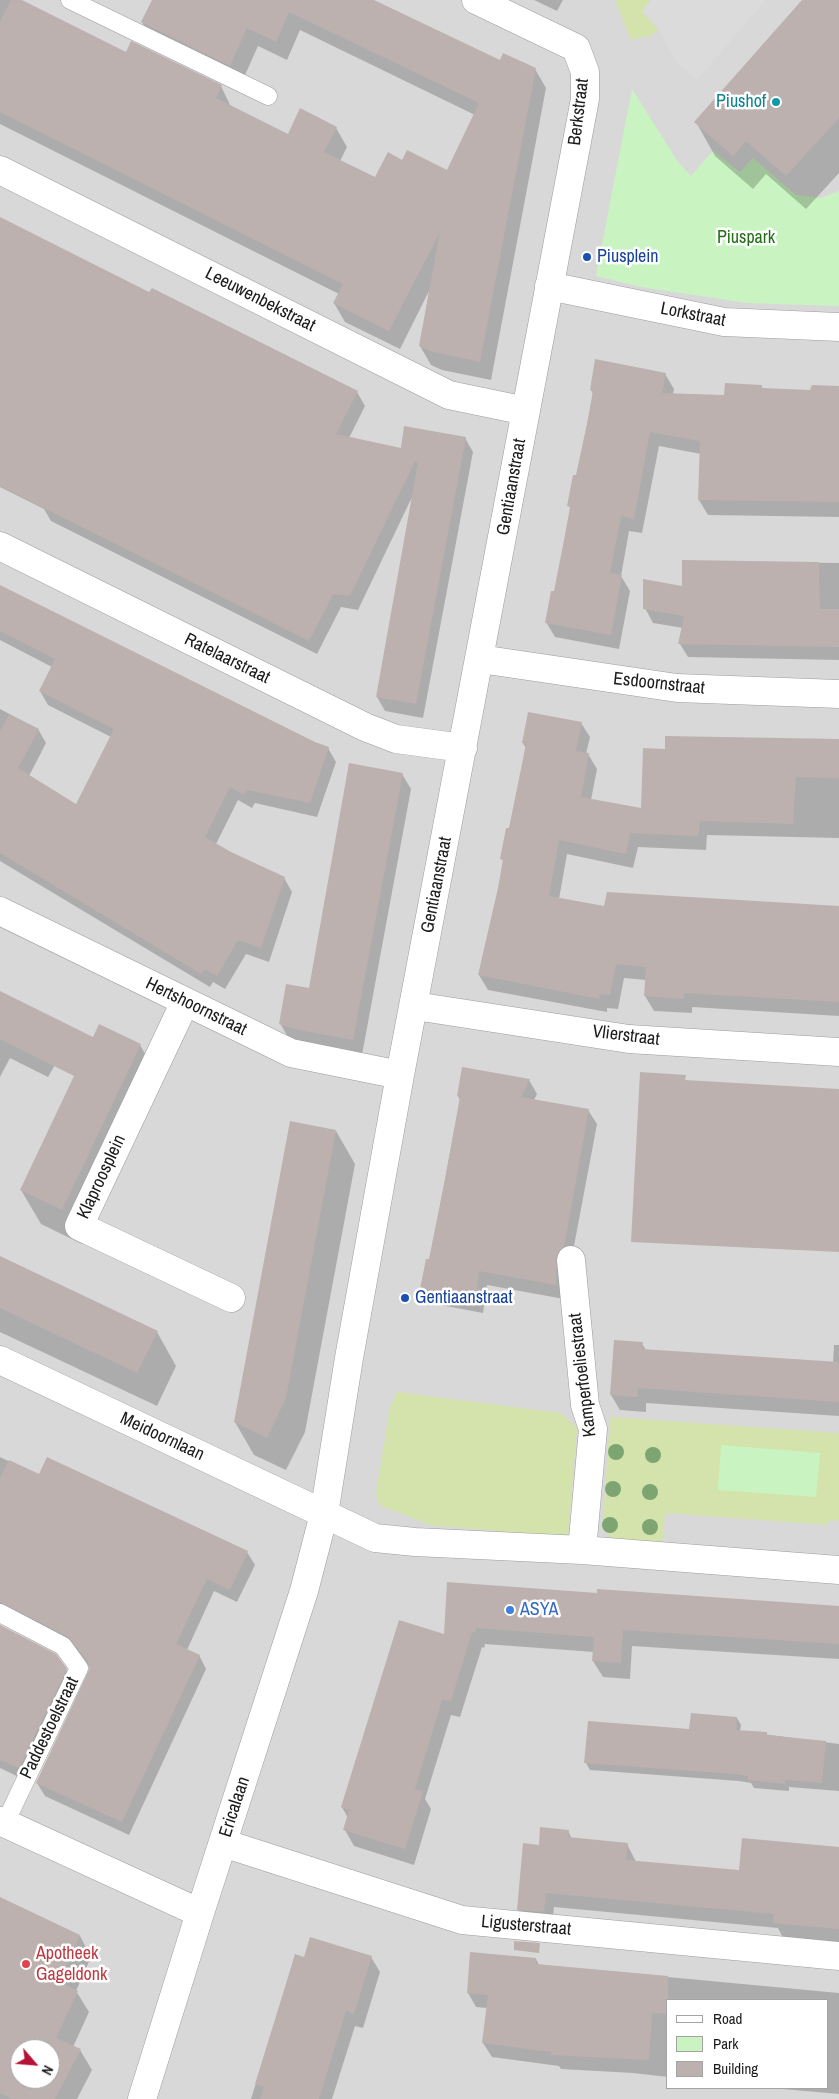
<!DOCTYPE html>
<style>
body{margin:0}
#map{position:relative;width:839px;height:2099px;overflow:hidden;background:#ece6e2;font-family:"Archivo Narrow",sans-serif}
canvas{display:block}
.legend{position:absolute;left:666px;top:1999px;width:162px;height:90px;box-sizing:border-box;background:#fff;border:1px solid #a4a4a4;margin:0;padding:6px 9px;list-style:none;font-size:15px;color:#1b1b1b}
.legend li{display:flex;align-items:center;gap:10px;height:25px}
.legend b{width:25px;border:1px solid #a4a4a4}
.north{position:absolute;left:10px;top:2039px;width:50px;height:50px;box-sizing:border-box;background:#fff;border:1px solid #a4a4a4;border-radius:50%;rotate:117deg;font-size:14px;font-weight:700;line-height:20px;text-align:center;color:#1b1b1b}
.north::after{content:'';display:block;margin:auto;width:18px;height:22px;background:#b61137;clip-path:polygon(50% 0,100% 100%,50% 72%,0 100%)}
</style>
<div id="map">
<canvas width="839" height="2099"></canvas>
<ul class="legend">
<li><b style="height:6px;background:#fff"></b>Road</li>
<li><b style="height:14px;background:#c9f4c1"></b>Park</li>
<li><b style="height:14px;background:#bcb1af"></b>Building</li>
</ul>
<div class="north">N</div>
</div>
<script>
const ctx = document.querySelector('canvas').getContext('2d');
ctx.lineJoin = 'round';
function fill(path, color) { ctx.fillStyle = color; ctx.fill(path, 'evenodd'); }
function strokePath(path, color, width, dash) { ctx.strokeStyle = color; ctx.lineWidth = width; ctx.lineCap = dash ? 'butt' : 'round'; ctx.setLineDash(dash || []); ctx.stroke(path); }
function drawText(font, color, halo, rows, align = 'center') {
  ctx.font = font + ' "Archivo Narrow",sans-serif'; ctx.lineWidth = 5; ctx.setLineDash([]); ctx.textBaseline = 'middle'; ctx.strokeStyle = halo; ctx.fillStyle = color; for (const [text, x, y, turn = 0] of rows) {
    ctx.save(); ctx.translate(x, y); ctx.rotate((+turn || 0) * Math.PI / 180); ctx.textAlign = isNaN(turn) ? turn : align; if (halo) ctx.strokeText(text, 0, 0); ctx.fillText(text, 0, 0); ctx.restore();
  }
}
const residential = new Path2D(`
 M0 0H839V2099H0ZM668 2000H828V2088H668ZM20 2049H50V2079H20Z`);
const grass = new Path2D(`
 M615 0H651L642 11 658 29 651 36 631 40Z
 M397 1392 561 1413 577 1428 568 1537 430 1525 379 1505 376 1493 390 1407Z
 M610 1417 839 1433V1521L829 1520 828 1525 665 1513 662 1546 614 1541 604 1529 603 1521Z`);
const park = new Path2D(`
 M632 89 678 162 691 176 713 151 740 172 753 158 796 195 821 198 839 191V306L748 303 641 287 596 276Z
 M721 1445 820 1453 816 1497 718 1490Z`);
const parking = new Path2D(`
 M651 0H766L697 80 676 62 658 29 642 11Z`);
const shadow = new Path2D(`
 M0 0H19L126 53 221 86 231 107 289 135 336 128 347 147 340 161 376 179 403 162 448 172 475 115 300 30 287 60 258 46 241 84 153 41 142 22 154 0H372L500 61 535 69 546 88 491 380 442 370 431 365 420 346 429 291 400 349 345 322 334 303 339 294 0 124Z
 M534 0H563L557 11Z
 M804 0H839V173L806 209 766 174 753 189 715 156 696 122Z
 M0 218 150 293 357 392 365 406 349 438 402 449 465 438 473 452 423 718 385 711 377 697 413 495 358 610 341 607 317 654 51 521 44 509 0 487Z
 M665 374 674 389 673 394 725 396 761 386 763 389 810 392 839 387V517L708 515 699 500 701 454 659 446 642 533 629 531 621 576 630 591 619 649 555 637 546 622 555 593 571 510 569 506 577 477 593 394 591 390Z
 M683 561 839 563V660L688 657 680 644 683 628 653 623 645 608 683 587Z
 M0 586 314 743 328 748 336 762 317 817 255 803 252 808 238 800 215 846 284 878 292 892 269 962 246 954 225 989 213 982 210 987 0 861V709L38 729 46 743 29 776 76 806 111 737 48 705 40 691 52 667 0 640Z
 M581 723 590 737 586 754H588L597 769 591 800 642 809 666 750 839 740V838L707 835 706 850 638 847 633 868 567 854 559 899 605 908 839 906V1016L692 1007V1013L654 1011 645 996 646 980 624 978 618 1009 607 1008V1012L488 990 479 975 499 888 504 863 502 859 510 829 526 748 523 743Z
 M402 774 411 789 362 1055 289 1039 280 1023 310 990Z
 M0 992 69 1041 48 1077 10 1058 0 1077Z
 M140 1045 160 1079 82 1244 41 1224 21 1190Z
 M529 1080 537 1094 534 1100 588 1110 597 1124 564 1299 487 1285 483 1313 430 1303 422 1288 430 1260 460 1100 458 1096Z
 M336 1131 355 1164 305 1432 286 1470 254 1455 235 1422Z
 M0 1257 157 1332 176 1366 157 1406 0 1332Z
 M642 1344 646 1350 833 1363 834 1345H839V1416L646 1403V1412L620 1410 611 1395Z
 M0 1457 40 1476 247 1552 255 1565 237 1602 214 1591 187 1650 199 1655 206 1669 129 1835 45 1796 37 1783 90 1668 77 1650 13 1616 0 1619Z
 M598 1594 839 1607V1659L632 1646 630 1679 603 1677 593 1661 594 1652 485 1644 484 1648 482 1647 460 1717 451 1715 425 1799 431 1809 414 1865 354 1846 345 1830 348 1818 342 1807 445 1636Z
 M0 1625 66 1670 73 1683 27 1781 0 1768Z
 M737 1718 741 1725 740 1731 839 1744V1791L789 1787V1791L754 1788 751 1783 739 1781 590 1770 586 1763Z
 M568 1831 572 1839 627 1844 636 1862 740 1872 839 1848V1943L783 1938 778 1928 554 1907 552 1927 527 1925 518 1909 540 1846Z
 M0 1899 80 1936 91 1957 76 1991 89 2012 73 2047 80 2050 92 2070 77 2099H0ZM20 2049H50V2079H20Z
 M371 1957 380 1972 363 2028 355 2026 332 2099H251L286 1987 305 1959Z
 M536 1959 539 1965 839 1993V2094L771 2088H828V2000H668V2077L633 2073 561 2069 559 2066 492 2057 483 2043 487 2008 476 2007 468 1993Z`);
const building = new Path2D(`
 M11 0H22L126 52 131 41 222 85 216 98 288 134 300 108 337 127 324 152 375 177 388 152 402 160 407 150 447 170 479 103 289 12 276 42 247 28 230 66 141 22 152 0H374L500 60 503 53 536 68 480 362 430 351 419 346 440 232 389 331 333 303 343 284 0 112V21Z
 M802 0H839V118L786 176 746 141 733 156 694 122Z
 M0 217 149 292 152 288 358 391 336 434 401 448 404 426 466 437 416 704 376 697 418 462 415 461 350 596 333 594 309 641 0 486Z
 M595 359 666 373 662 393 724 395 725 383 762 385V388L810 390 812 385 839 386V502L698 500 700 441 650 432 634 519 621 516 610 573 622 575 611 635 545 623 551 591H554L565 535 570 507 567 506 573 475H576L588 419 593 391 590 390Z
 M682 560 819 562 820 609H839V647L678 644 684 616 643 609V579L682 586Z
 M0 585 315 742 329 747 310 803 247 790 244 795 230 787 205 837 231 852 285 877 261 948 238 940 217 976 205 969 201 974 0 853V732L9 714 39 729 18 768 76 804 114 729 39 691 55 659 0 631Z
 M528 712 582 722 576 751 589 753 581 797 641 808 643 748 665 749V736L839 739V778L796 777 793 824 700 821 698 836 630 833 626 854 559 840 549 896 604 906 607 892 839 906V1002L684 993V999L644 996 646 967 616 964 610 995 599 994 600 999 478 975 498 888 503 860 500 859 506 828H509L526 744 522 743Z
 M349 763 403 773 353 1040 294 1029 279 1024 286 984 309 988Z
 M0 991 93 1037 99 1024 141 1044 62 1210 20 1190 74 1076 0 1039Z
 M462 1067 530 1079 521 1097 589 1109 564 1247 557 1254 556 1285 479 1271 476 1299 420 1289 426 1259H429L445 1179 460 1097 457 1096Z
 M640 1072 686 1075 685 1080 839 1089V1252L631 1242Z
 M290 1121 336 1130 286 1398 267 1438 234 1422Z
 M0 1256 158 1331 137 1373 0 1308Z
 M614 1340 643 1342 642 1349 839 1362V1402L638 1388 637 1397 610 1395Z
 M47 1457 248 1551 230 1590 207 1579 176 1644 200 1655 122 1822 36 1783 90 1668 88 1662 68 1637 0 1602V1478L9 1460 39 1474Z
 M447 1582 597 1593V1589L839 1606V1644L623 1630 621 1663 592 1661 594 1637 476 1628 475 1633 472 1632 451 1701 442 1700 415 1789 423 1792 405 1849 343 1830 349 1810 341 1807 399 1620 444 1634Z
 M0 1625 56 1654 67 1669 19 1768 0 1760Z
 M691 1713 737 1717 736 1730 767 1732V1735L826 1741 822 1783 785 1780V1784L748 1780V1776L734 1774 584 1763 588 1721 689 1729Z
 M540 1827 569 1830 568 1837 628 1843 626 1860 739 1870 742 1838 839 1847V1929L773 1923 774 1914 546 1893 544 1912 517 1910 523 1843 539 1845Z
 M0 1897 80 1935 59 1982 78 1991 56 2038 81 2049 55 2099H12L0 2093ZM20 2049H50V2079H20Z
 M310 1937 372 1956 354 2014 346 2011 319 2099H260L264 2087 255 2084 285 1987 295 1954 304 1957Z
 M514 1941 540 1943 539 1953 514 1950Z
 M470 1952 536 1958V1964L668 1976V2014L652 2013 649 2060 551 2055V2052L482 2043 488 1995 467 1993Z`);
const lane = new Path2D(`
 M70 0 268 96
 M0 1613 63 1646 79 1668 5 1823`);
const street = new Path2D(`
 M0 170 449 395 526 411
 M549 286 724 322 839 327
 M0 546 365 727 396 739 463 748
 M480 659 677 688 839 694
 M0 911 291 1053 400 1075
 M185 1002 79 1226 231 1298
 M415 1006 629 1039 839 1052
 M571 1260 585 1405 593 1429 582 1550
 M0 1360 375 1538 415 1542 582 1550 839 1570
 M0 1821 200 1913
 M223 1843 462 1920 839 1956
 M142 2099 200 1913 304 1591 324 1514 349 1358 400 1075 585 99V72L576 48 476 0`);
const trees = [
 [616,1452],
 [653,1455],
 [613,1489],
 [650,1492],
 [610,1525],
 [650,1527]
];
const markers = [
 [776,102,5,"#0f9aa8"],
 [587,257,5,"#1a4fb4"],
 [405,1298,5,"#1a4fb4"],
 [510,1610,5,"#3f7fe0"],
 [26,1964,5,"#e0444e"]
];
const cultureNames = [
 ["Piushof",766,102]
];
const streetNames = [
 ["Berkstraat",579,112,-83],
 ["Leeuwenbekstraat",260,300,27],
 ["Lorkstraat",693,315,11],
 ["Gentiaanstraat",512,487,-80],
 ["Ratelaarstraat",227,659,26],
 ["Esdoornstraat",659,684,6],
 ["Gentiaanstraat",437,885,-79],
 ["Hertshoornstraat",196,1007,26],
 ["Vlierstraat",626,1036,7],
 ["Klaproosplein",102,1177,-65],
 ["Kamperfoeliestraat",583,1375,-97],
 ["Meidoornlaan",162,1437,25],
 ["Paddestoelstraat",50,1728,-64],
 ["Ericalaan",235,1807,-72],
 ["Ligusterstraat",526,1926,5]
];
const parkNames = [
 ["Piuspark",746,238]
];
const transitNames = [
 ["Piusplein",597,257],
 ["Gentiaanstraat",415,1298]
];
const shopNames = [
 ["ASYA",520,1610]
];
const healthNames = [
 ["Apotheek",36,1954],
 ["Gageldonk",36,1975]
];
fill(residential, '#d9d8d9');
fill(grass, '#d3e3ab');
fill(park, '#c9f4c1');
fill(parking, '#dbdbdb');
fill(shadow, '#0003');
fill(building, '#bcb1af');
strokePath(lane, '#9c9c9c', 19);
strokePath(street, '#9c9c9c', 29);
strokePath(lane, '#fff', 18);
strokePath(street, '#fff', 28);
ctx.fillStyle = '#7ca571';
for (const [x, y] of trees) { ctx.beginPath(); ctx.arc(x, y, 8, 0, 2 * Math.PI); ctx.fill(); }
for (const [x, y, r, color] of markers) { const dot = new Path2D(); dot.arc(x, y, r, 0, 2 * Math.PI); ctx.fillStyle = color; ctx.fill(dot); strokePath(dot, '#fff', 2); }
drawText('18px', '#0d838f', '#fff', cultureNames, 'right');
drawText('18px', '#1b1b1b', '#fff', streetNames);
drawText('18px', '#216f14', '#fff', parkNames);
drawText('18px', '#164399', '#fff', transitNames, 'left');
drawText('18px', '#366cbe', '#fff', shopNames, 'left');
drawText('18px', '#be3a42', '#fff', healthNames, 'left');
</script>
